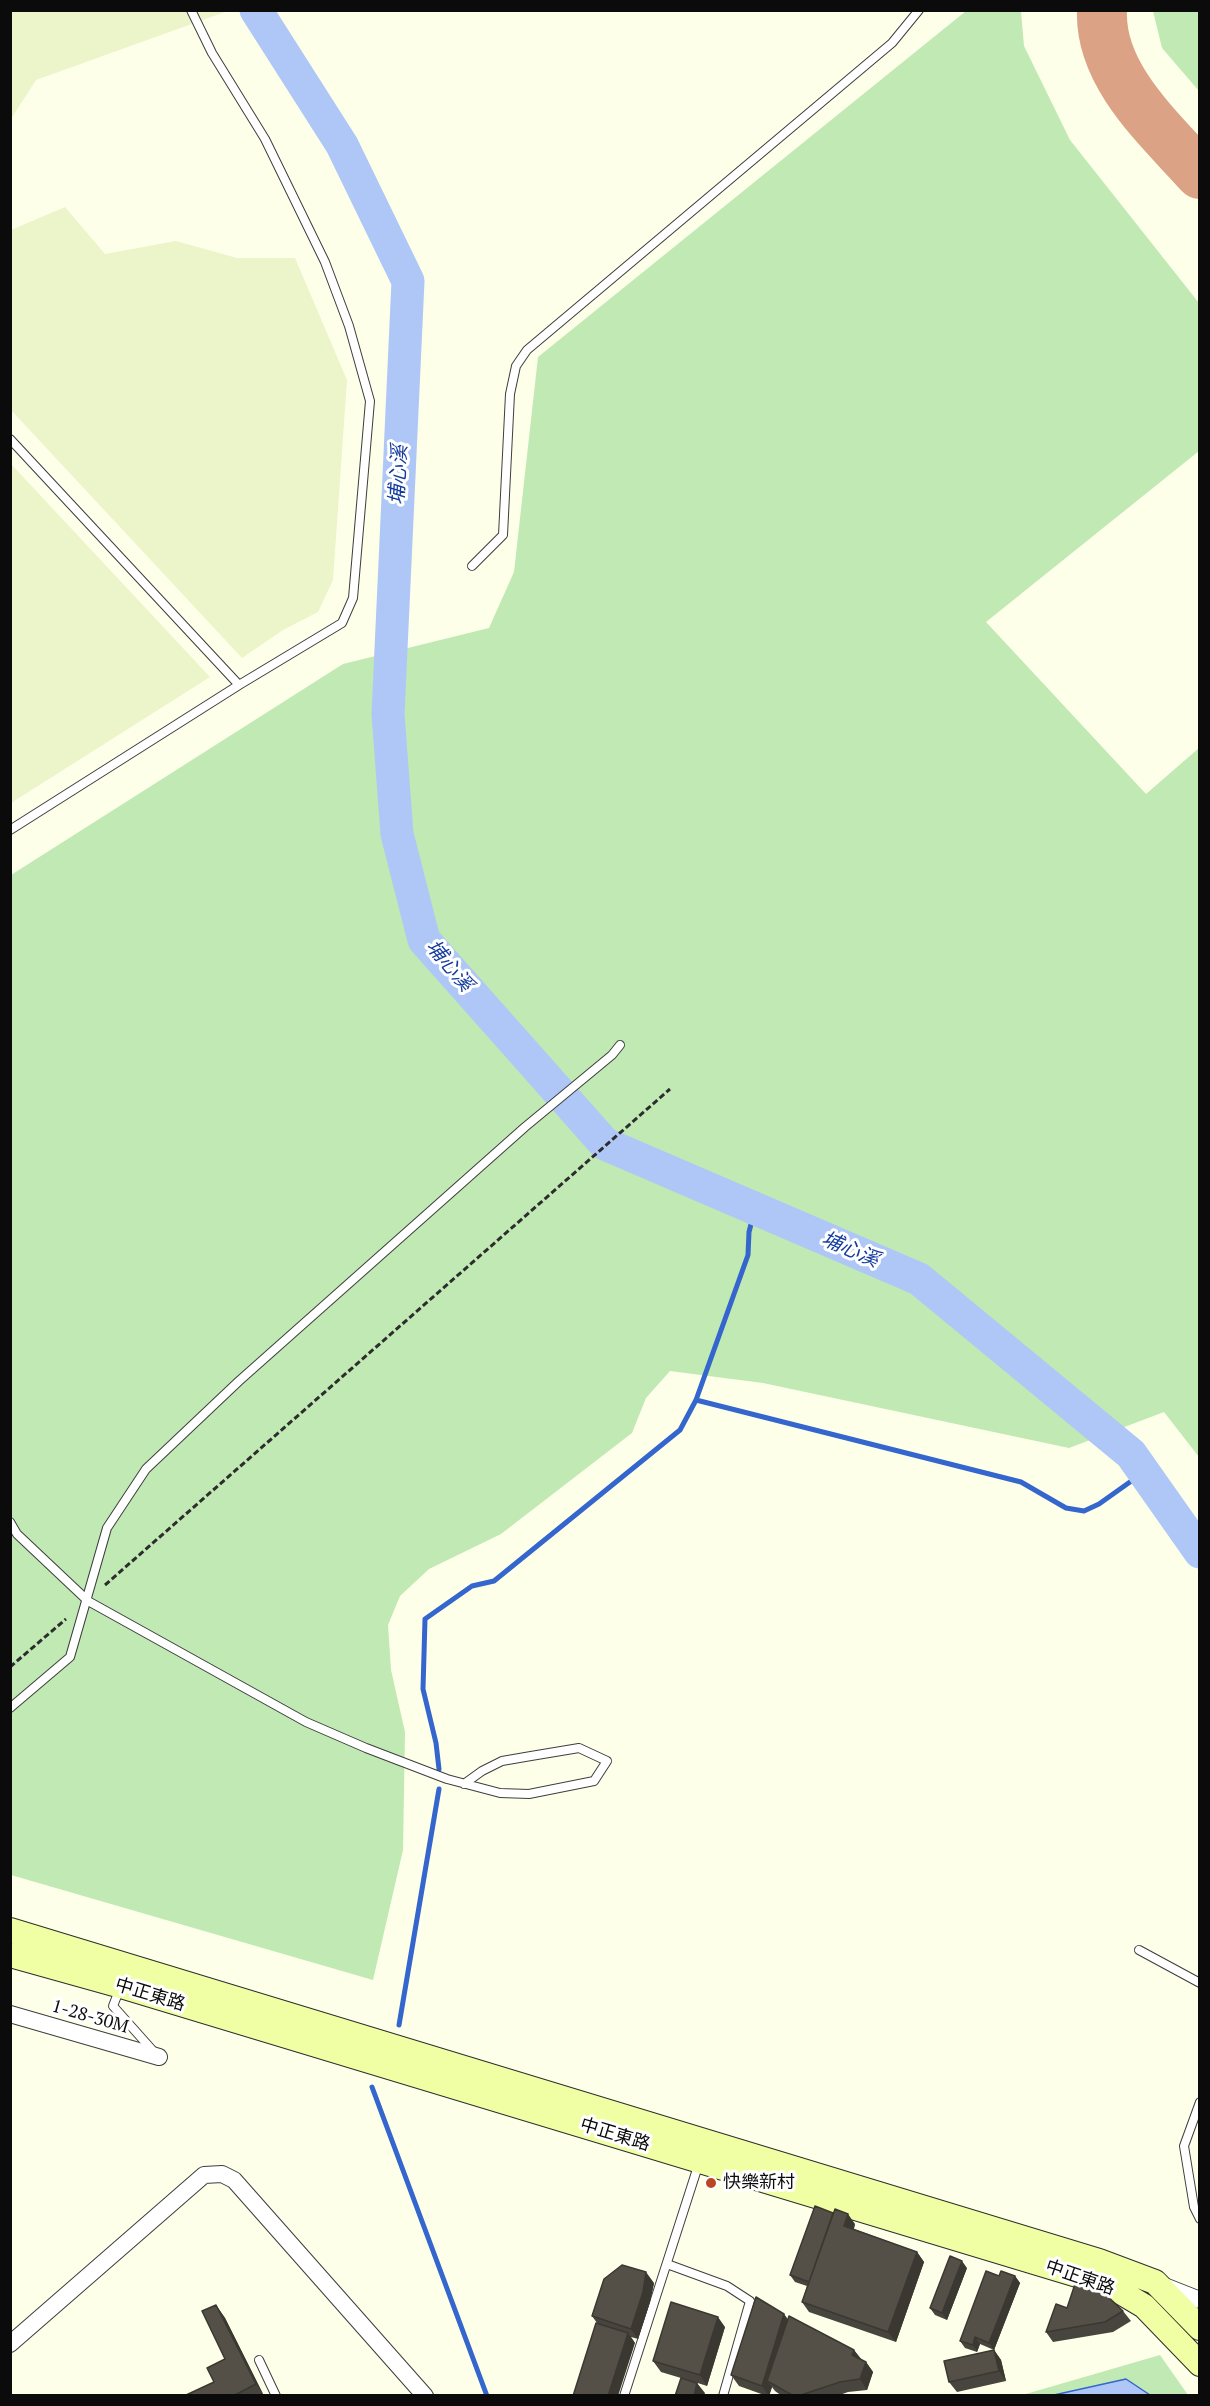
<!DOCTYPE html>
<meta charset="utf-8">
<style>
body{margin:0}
#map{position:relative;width:1210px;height:2406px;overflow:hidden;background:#fdffe9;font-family:"PT Serif",serif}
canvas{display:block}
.frame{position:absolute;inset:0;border:12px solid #0b0b0b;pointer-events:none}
</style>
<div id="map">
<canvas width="1210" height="2406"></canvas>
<div class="frame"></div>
</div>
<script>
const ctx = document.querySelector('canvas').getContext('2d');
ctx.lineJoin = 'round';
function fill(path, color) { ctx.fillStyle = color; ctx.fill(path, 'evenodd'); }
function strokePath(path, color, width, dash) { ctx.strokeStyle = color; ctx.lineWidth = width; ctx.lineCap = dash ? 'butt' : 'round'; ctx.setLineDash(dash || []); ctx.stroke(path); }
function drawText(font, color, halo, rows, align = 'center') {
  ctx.font = font + ' "PT Serif","Noto Sans TC",serif'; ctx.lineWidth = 6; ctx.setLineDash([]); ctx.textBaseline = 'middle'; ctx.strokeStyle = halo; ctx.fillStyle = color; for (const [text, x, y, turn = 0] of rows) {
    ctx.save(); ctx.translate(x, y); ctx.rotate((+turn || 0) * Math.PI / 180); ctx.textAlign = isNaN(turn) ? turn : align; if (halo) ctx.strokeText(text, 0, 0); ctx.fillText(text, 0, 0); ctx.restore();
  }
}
const farmland = new Path2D(`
 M11 11H225V12L36 80 11 119Z
 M65 207 105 254 176 241 237 258H295L347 380 333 580 318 612 283 630 242 658 11 410V230Z
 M11 464 210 677 11 803Z`);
const green = new Path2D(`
 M966 11H1021L1024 46 1070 140 1199 303V451L986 622 1146 794 1199 748V1457L1164 1412 1069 1448 763 1383 670 1371 646 1398 632 1433 501 1534 429 1569 400 1596 388 1625 391 1670 405 1732 403 1850 373 1980 11 1875V875L343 664 489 628 514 572 538 357Z
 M1153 11H1199V91L1162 48Z
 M1160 2355 1188 2395 1019 2396Z`);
const water = new Path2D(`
 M1126 2379 1150 2395H1054Z`);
const stream = new Path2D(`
 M696 1400 1021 1482 1066 1508 1084 1511 1099 1504 1144 1472
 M439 1769 436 1743 423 1689 425 1619 472 1586 494 1581 680 1430 696 1400 748 1255 749 1232 755 1209
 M399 2025 439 1789
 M372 2087 487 2396`);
const river = new Path2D(`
 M256 10 342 145 408 281 388 714 397 834 424 940 605 1144 919 1279 1131 1454 1200 1552`);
const taxiway = new Path2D(`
 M1102 10C1099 76 1160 129 1200 174`);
const path = new Path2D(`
 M105 1585 670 1089
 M10 1667 66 1619`);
const service = new Path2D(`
 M10 439 239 685
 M472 566 503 535 510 394 516 366 527 350 892 43 919 10
 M10 830 239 685 342 623 353 598 370 401 349 326 325 262 265 139 212 53 191 10
 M10 1522 17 1534 88 1601 306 1722 366 1748 447 1779 500 1793 529 1794 594 1781 607 1761 579 1748 531 1756 502 1761 482 1771 464 1784
 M10 1708 70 1657 107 1528 146 1469 239 1381 525 1127 612 1055 620 1045
 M1139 1950 1200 1983
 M120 1988 113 2006 154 2052
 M1200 2102 1184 2146 1194 2207 1200 2219
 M667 2264 727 2286 750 2301 723 2396
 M259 2360 276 2396
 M624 2396 699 2163`);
const minor = new Path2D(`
 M10 2014 159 2057
 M1162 2285 1200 2300
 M10 2344 204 2175 222 2174 234 2180 425 2396`);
const secondary = new Path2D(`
 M10 1930 1099 2261 1155 2282 1200 2328
 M10 1955 121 1986 1107 2284 1144 2306 1200 2364`);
const wall = new Path2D(`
 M855 2224 854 2229 917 2252 924 2262 896 2342 809 2312 802 2302 807 2286 795 2282 790 2275Z
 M967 2268 947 2320 935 2315 930 2308Z
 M999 2276H1015L1020 2283 994 2350 980 2344 977 2352 965 2348 960 2341Z
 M654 2283 650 2302 638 2339 631 2337 635 2343 597 2323 592 2316Z
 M216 2305 225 2318 264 2396H184L214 2382 225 2359Z
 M1067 2308 1123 2311 1131 2321 1113 2332 1053 2342 1046 2332Z
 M784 2314 788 2320 854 2350 861 2360 866 2362 873 2372 867 2390 848 2392 837 2396H782L775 2391 772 2387 769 2396H767L739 2386 731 2375Z
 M725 2327 707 2386 682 2378 705 2393 681 2378 661 2372 653 2361Z
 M994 2350 1001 2360 1006 2381 957 2392 949 2382Z`);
const shadedWall = new Path2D(`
 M848 2214 855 2224 851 2236 844 2226Z
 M917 2252 924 2262 896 2342 888 2332Z
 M962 2261 967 2268 947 2320 942 2313Z
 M646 2272 654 2283 650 2302 638 2339 631 2329Z
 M1015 2276 1020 2283 994 2350 989 2343Z
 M216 2305 225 2318 264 2396 256 2384Z
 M784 2314 791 2324 767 2381 772 2387 769 2396 762 2386Z
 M718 2317 725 2327 707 2386 700 2375Z
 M628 2333 635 2343 618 2396H608Z
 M975 2337 980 2344 977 2352 973 2345Z
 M854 2350 862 2360 852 2355Z
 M994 2350 1001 2360 1006 2381 999 2371Z
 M866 2362 873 2372 867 2390 860 2379Z
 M697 2383 705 2393 704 2396H694Z`);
const building = new Path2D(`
 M815 2206 833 2213 809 2282 790 2275Z
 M835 2209 848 2214 844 2226 917 2252 888 2332 802 2302Z
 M950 2256 962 2261 942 2313 930 2308Z
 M622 2265 646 2272 643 2292 631 2329 592 2316 604 2279Z
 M986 2271 999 2276 1001 2271 1015 2276 989 2343 975 2337 973 2345 960 2341Z
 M1076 2281 1102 2291 1123 2311 1105 2322 1046 2332 1056 2304 1067 2308Z
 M756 2297 784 2314 762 2386 731 2375Z
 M671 2302 718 2317 700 2375 653 2361Z
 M216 2305 256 2384 233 2396H184L214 2382 207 2368 225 2359 202 2311Z
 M789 2316 854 2350 852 2355 866 2362 860 2379 840 2382 798 2396H794L767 2381Z
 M596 2323 628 2333 608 2396H573Z
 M994 2350 999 2371 949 2382 944 2361Z
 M681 2378 697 2383 694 2396H675Z`);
const markers = [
 [711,2183,6,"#bc4623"]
];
const streetNames = [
 ["中正東路",150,1995,17],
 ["1-28-30M",90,2017,16],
 ["中正東路",615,2135,17],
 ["中正東路",1080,2278,19]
];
const poiNames = [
 ["快樂新村",723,2183]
];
const waterNames = [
 ["埔心溪",399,475,-87],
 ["埔心溪",449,966,50],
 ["埔心溪",850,1250,23]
];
fill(farmland, '#ecf4ca');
fill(green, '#c1e9b4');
fill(water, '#aec7f6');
strokePath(water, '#3466ce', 1.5);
strokePath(stream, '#3466ce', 5);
strokePath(river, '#aec7f6', 33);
strokePath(taxiway, '#dca286', 50);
strokePath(service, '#3e3e3e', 10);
strokePath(minor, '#3e3e3e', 18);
strokePath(secondary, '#2d2d2d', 26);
strokePath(path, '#2d2d2d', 3, [6, 3]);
strokePath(service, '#fff', 8);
strokePath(minor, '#fff', 16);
strokePath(secondary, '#f0ffa4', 24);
fill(wall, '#48453e');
fill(shadedWall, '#3b3832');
fill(building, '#545048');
strokePath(building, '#3b3832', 1.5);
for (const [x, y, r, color] of markers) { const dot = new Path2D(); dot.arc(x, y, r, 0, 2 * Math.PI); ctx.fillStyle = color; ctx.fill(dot); strokePath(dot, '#fff', 2); }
drawText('18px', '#0b0b0b', '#fff', streetNames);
drawText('18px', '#0b0b0b', '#fff', poiNames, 'left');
drawText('italic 20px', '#143c9d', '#fff', waterNames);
</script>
